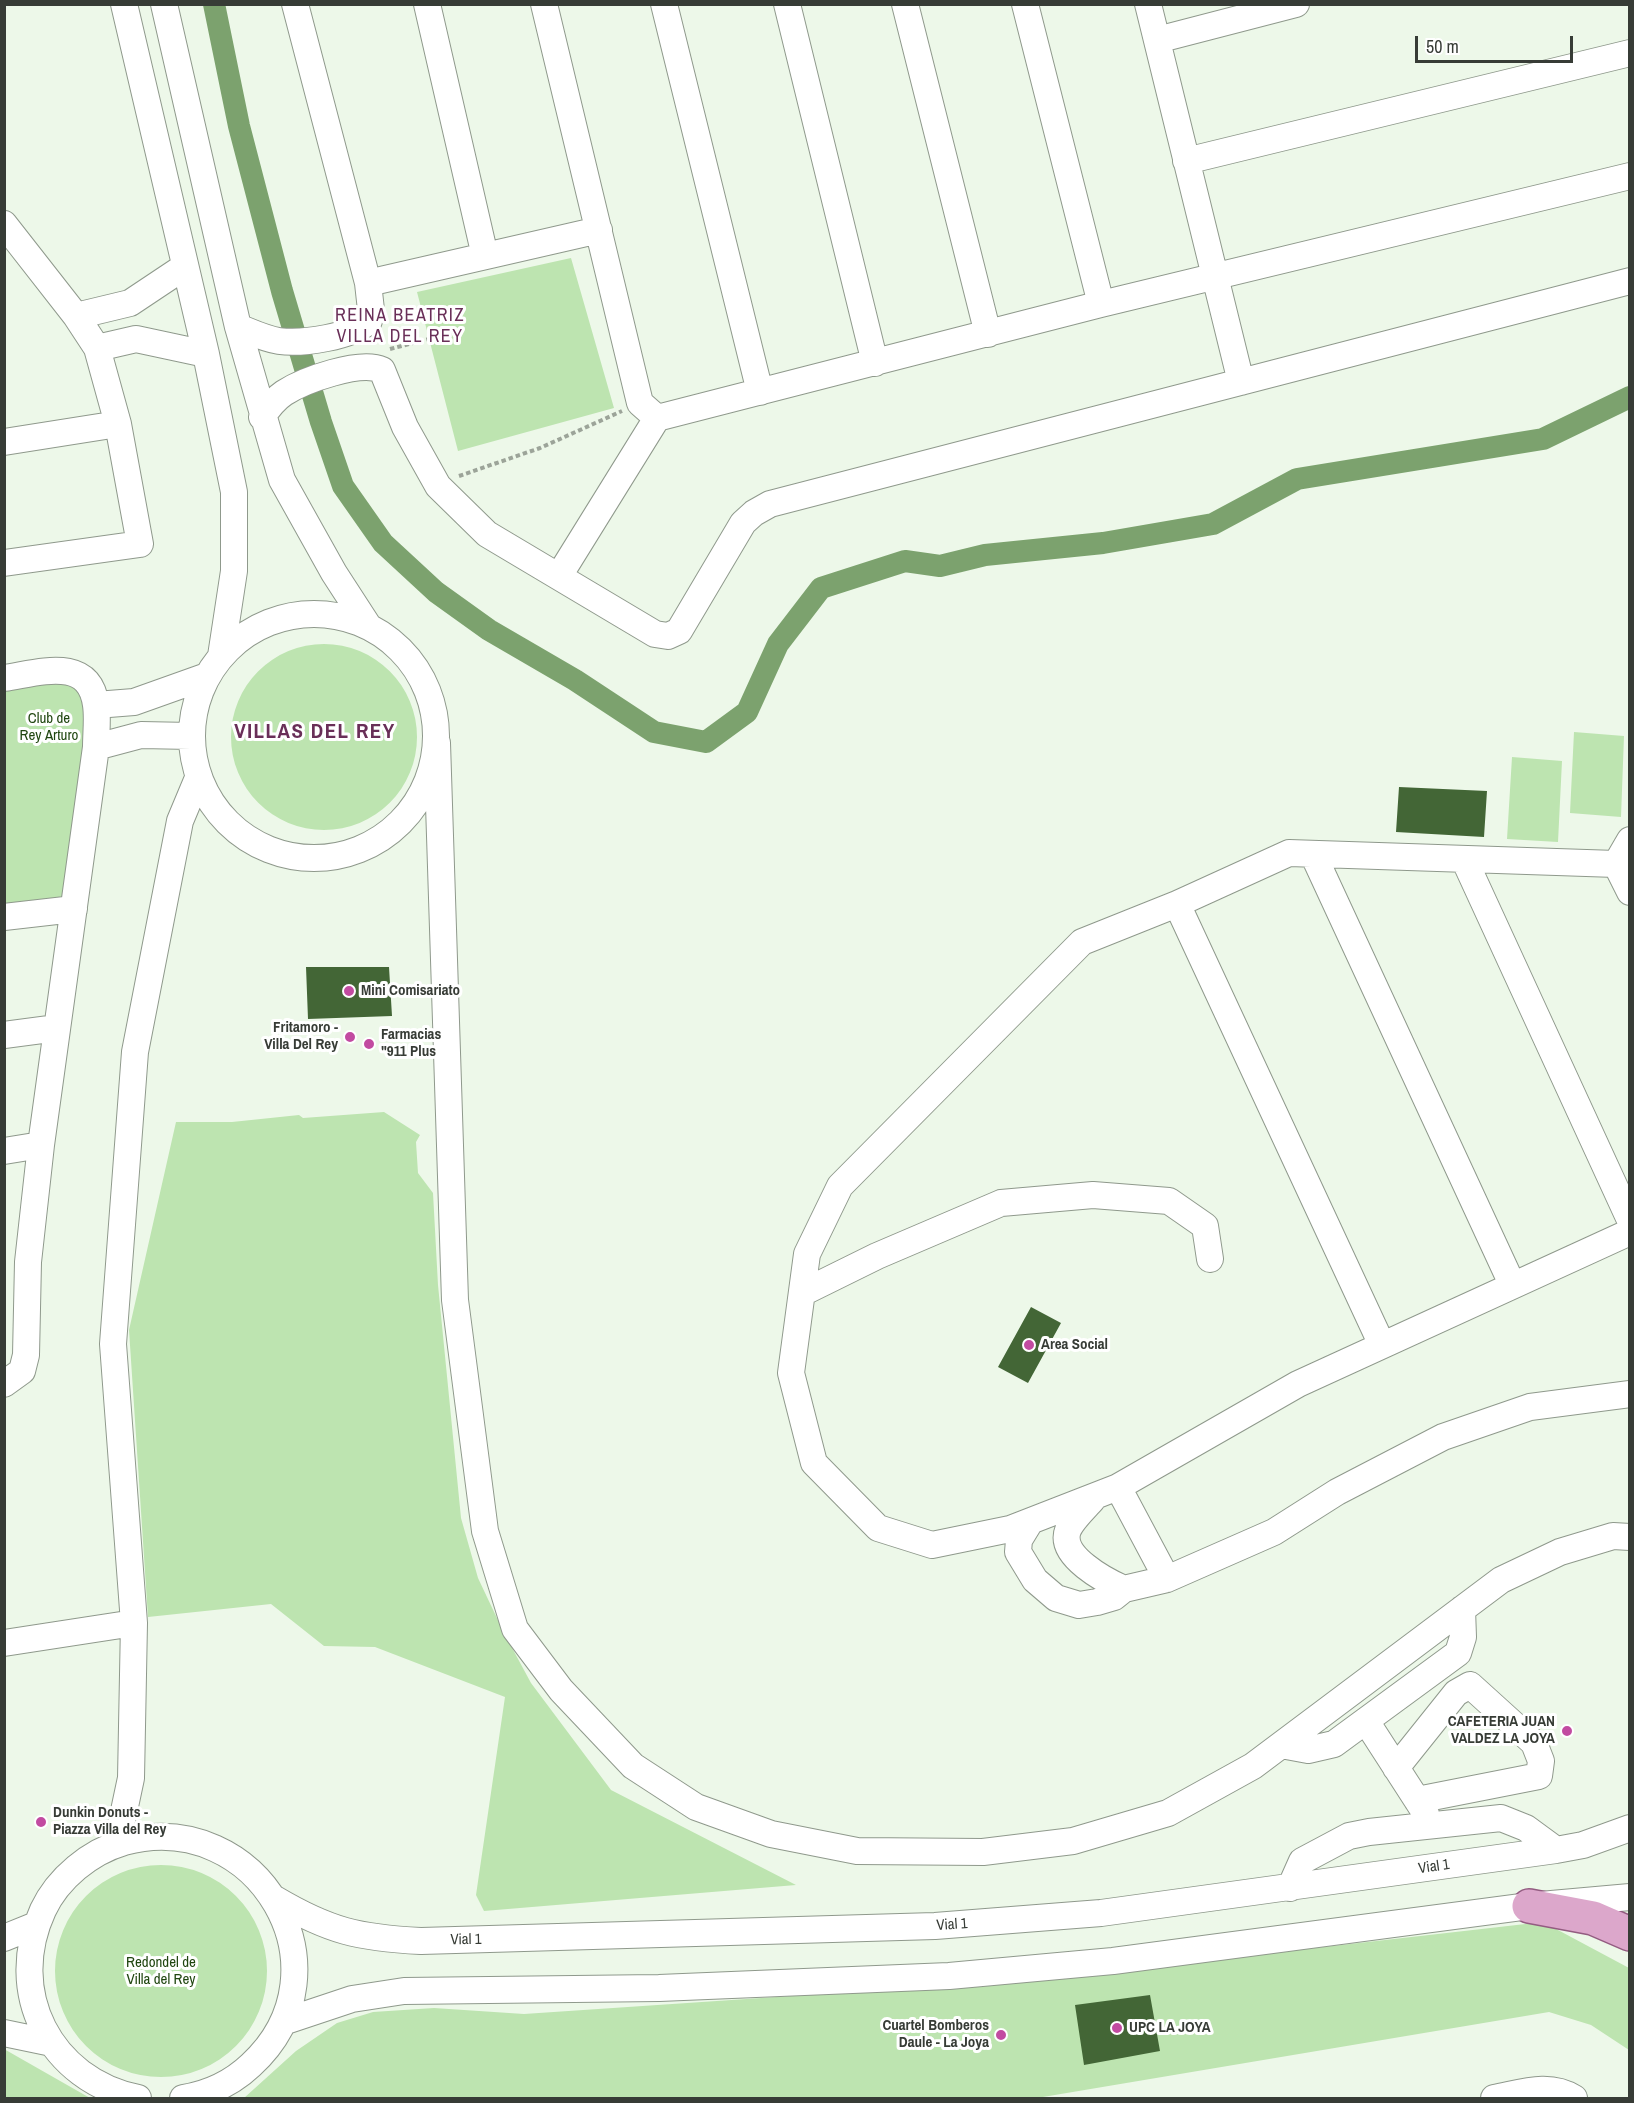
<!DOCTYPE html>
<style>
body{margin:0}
#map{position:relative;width:1634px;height:2103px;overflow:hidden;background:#edf8e9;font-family:"Archivo Narrow",sans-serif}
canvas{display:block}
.frame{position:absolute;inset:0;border:6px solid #373c36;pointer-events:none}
.scale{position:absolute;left:1415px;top:36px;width:158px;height:27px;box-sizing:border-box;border:3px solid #373c36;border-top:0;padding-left:8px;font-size:18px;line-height:21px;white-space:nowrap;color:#373c36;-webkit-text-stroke:4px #fff;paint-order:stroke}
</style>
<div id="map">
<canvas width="1634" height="2103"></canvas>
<div class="frame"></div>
<div class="scale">50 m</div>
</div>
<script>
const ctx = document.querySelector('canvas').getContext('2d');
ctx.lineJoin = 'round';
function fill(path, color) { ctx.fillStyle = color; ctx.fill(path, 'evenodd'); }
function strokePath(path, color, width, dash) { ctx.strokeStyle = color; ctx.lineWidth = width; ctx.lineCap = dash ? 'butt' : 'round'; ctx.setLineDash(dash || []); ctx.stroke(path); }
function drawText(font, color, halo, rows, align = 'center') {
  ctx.font = font + ' "Archivo Narrow",sans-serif'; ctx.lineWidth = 6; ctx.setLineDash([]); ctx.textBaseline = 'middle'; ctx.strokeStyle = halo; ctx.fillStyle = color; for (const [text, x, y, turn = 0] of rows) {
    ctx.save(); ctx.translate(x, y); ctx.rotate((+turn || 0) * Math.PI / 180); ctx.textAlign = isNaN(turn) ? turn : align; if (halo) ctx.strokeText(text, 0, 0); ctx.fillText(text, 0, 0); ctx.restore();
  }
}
const green = new Path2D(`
 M571 258 614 408 458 451 417 292Z
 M231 737a93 93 0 1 1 186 0a93 93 0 1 1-186 0Z
 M5 678 90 682 74 909 5 917Z
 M1574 732 1624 736 1621 817 1570 813Z
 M1512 757 1562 761 1558 842 1507 839Z
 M384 1112 420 1135 416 1142 418 1173 433 1193 438 1285 461 1518 478 1578 504 1633 531 1683 611 1790 796 1885 484 1911 476 1895 505 1697 375 1647 324 1646 271 1604 148 1617 129 1330 176 1122H232L299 1115 303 1118Z
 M55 1971a106 106 0 1 1 212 0a106 106 0 1 1-212 0Z
 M1543 1922 1629 1968V2050L1591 2025 1549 2012 1037 2098H244L296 2051 337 2023 373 2012 434 2008 524 2014 1043 1979Z
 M4 2049 90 2098H5Z`);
const canal = new Path2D(`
 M214 4 239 126 282 291 321 422 343 486 383 543 436 592 489 630 575 680 654 732 706 742 747 712 778 644 821 588 905 561 940 566 985 555 1103 543 1213 524 1297 479 1543 439 1630 397`);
const building = new Path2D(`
 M1399 787 1487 791 1484 837 1396 832Z
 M306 967H389L392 1016 308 1019Z
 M1031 1307 1061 1323 1028 1383 998 1367Z
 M1150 1995 1160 2051 1084 2065 1075 2005Z`);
const path = new Path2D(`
 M390 349 429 339
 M459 476 540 448 622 411`);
const minor = new Path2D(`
 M124 4 206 354 234 492V571L221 656
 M164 4 238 327 282 480 334 573 369 627
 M427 4 485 256
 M544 4 640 403 657 418 559 576
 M664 4 760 392
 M787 4 875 363
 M905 4 988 334
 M1025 4 1101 304
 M1148 4 1241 382
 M1157 40 1296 4
 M1186 161 1630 53
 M4 224 76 316 97 348 118 424 140 544 4 563
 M368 283 599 230
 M76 316 130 303 184 267
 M238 327C251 332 265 339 279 341 303 344 351 337 369 321L371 310 368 283 295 4
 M97 348 136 339 206 354
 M262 417C268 408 275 399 284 393 304 380 360 360 382 370L405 427 438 486 487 534 655 634 668 636 679 631 743 523 754 513 770 504 1630 281
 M657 418 1101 304 1630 176
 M4 442 118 424
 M192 736a122 122 0 1 1 244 0a122 122 0 1 1-244 0Z
 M4 678C39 673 89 655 96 705 98 718 96 733 96 747L41 1145 28 1262 26 1355 22 1371 4 1384
 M96 705 134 702 207 676
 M437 743 455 1300 485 1531 515 1629 561 1690 633 1766 696 1807 771 1834 857 1851 983 1852 1073 1841 1168 1813 1253 1766 1501 1580 1560 1552 1613 1536 1630 1537
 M96 747 141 735 191 736
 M1630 840 1616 864 1289 853 1177 904 1082 942 840 1186 807 1254 791 1373 814 1463 878 1528 932 1545 1010 1529 1118 1487 1298 1384 1630 1232
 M1313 854 1512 1284
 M1464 859 1630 1220
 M1616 864 1630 892
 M1177 904 1382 1345
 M4 917 74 909
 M4 1035 57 1028
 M4 1151 41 1145
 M802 1293 877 1256 1001 1203 1093 1195 1169 1201 1205 1226 1210 1259
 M1118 1487 1167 1579
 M1092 1500C1085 1508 1072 1520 1068 1530 1058 1556 1106 1581 1124 1589
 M1030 1522 1019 1540 1018 1552 1035 1580 1056 1598 1079 1605 1097 1602 1114 1597 1124 1589 1167 1579 1274 1532 1337 1492 1443 1437 1530 1407 1630 1394
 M4 1643 134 1623
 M1366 1721 1426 1814
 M1281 1745 1308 1750 1334 1744 1458 1653 1463 1637 1462 1609
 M1396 1768 1456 1693 1470 1685 1534 1743 1541 1761 1539 1776 1417 1800
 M117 1844 131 1778 134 1623 113 1344 135 1052 180 821 198 778
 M1290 1888 1302 1861 1349 1836 1369 1832 1501 1818 1526 1828 1556 1850
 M275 1899C329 1931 359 1938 421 1941L935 1926 1101 1913 1556 1850 1583 1845 1630 1828
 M4 1938 36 1925
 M283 2022 352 1999 404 1991 659 1988 949 1976 1113 1961 1529 1906 1630 1897
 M4 2033 52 2043
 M138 2098C50 2080 5 1992 43 1910 58 1878 90 1852 124 1842 258 1806 354 1970 251 2065 232 2083 208 2094 183 2098
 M1494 2098C1521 2093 1549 2082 1574 2098`);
const major = new Path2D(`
 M1529 1906 1593 1918 1630 1934`);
const markers = [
 [349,991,6,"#c24ba1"],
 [350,1037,6,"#c24ba1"],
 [369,1044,6,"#c24ba1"],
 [1029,1345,6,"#c24ba1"],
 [1567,1731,6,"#c24ba1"],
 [41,1822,6,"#c24ba1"],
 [1117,2028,6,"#c24ba1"],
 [1001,2035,6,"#c24ba1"]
];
const parkNames = [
 ["Club de",49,719],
 ["Rey Arturo",49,736],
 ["Redondel de",161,1963],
 ["Villa del Rey",161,1980]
];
const poiNames = [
 ["Mini Comisariato",361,991],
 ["Fritamoro -",338,1028,"right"],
 ["Villa Del Rey",338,1045,"right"],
 ["Farmacias",381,1035],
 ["\"911 Plus",381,1052],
 ["Area Social",1041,1345],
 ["CAFETERIA JUAN",1555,1722,"right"],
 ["VALDEZ LA JOYA",1555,1739,"right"],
 ["Dunkin Donuts -",53,1813],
 ["Piazza Villa del Rey",53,1830],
 ["Cuartel Bomberos",989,2026,"right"],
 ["Daule - La Joya",989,2043,"right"],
 ["UPC LA JOYA",1129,2028]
];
const streetNames = [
 ["Vial 1",1434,1867,-8],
 ["Vial 1",952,1925,-4],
 ["Vial 1",466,1940,-1]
];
const quarterNames = [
 ["REINA BEATRIZ",400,316],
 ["VILLA DEL REY",400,337]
];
const districtNames = [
 ["VILLAS DEL REY",315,732]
];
fill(green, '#bde4b0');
strokePath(canal, '#7ca26e', 22);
fill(building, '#436636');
strokePath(minor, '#8f998c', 28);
strokePath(major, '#935c81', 36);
strokePath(path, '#9ca499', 4, [4.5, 3]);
strokePath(minor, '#fff', 26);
strokePath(major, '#dca7cb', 33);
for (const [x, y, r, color] of markers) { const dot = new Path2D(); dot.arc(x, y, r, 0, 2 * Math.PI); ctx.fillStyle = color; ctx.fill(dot); strokePath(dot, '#fff', 2); }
drawText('15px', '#204610', '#fff', parkNames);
drawText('bold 15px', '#373c36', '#fff', poiNames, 'left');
drawText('15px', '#373c36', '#fff', streetNames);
ctx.letterSpacing = '1.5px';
drawText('18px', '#692f58', '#fff', quarterNames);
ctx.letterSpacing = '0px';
ctx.letterSpacing = '1.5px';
drawText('bold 21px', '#692f58', '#fff', districtNames);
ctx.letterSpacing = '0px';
</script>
